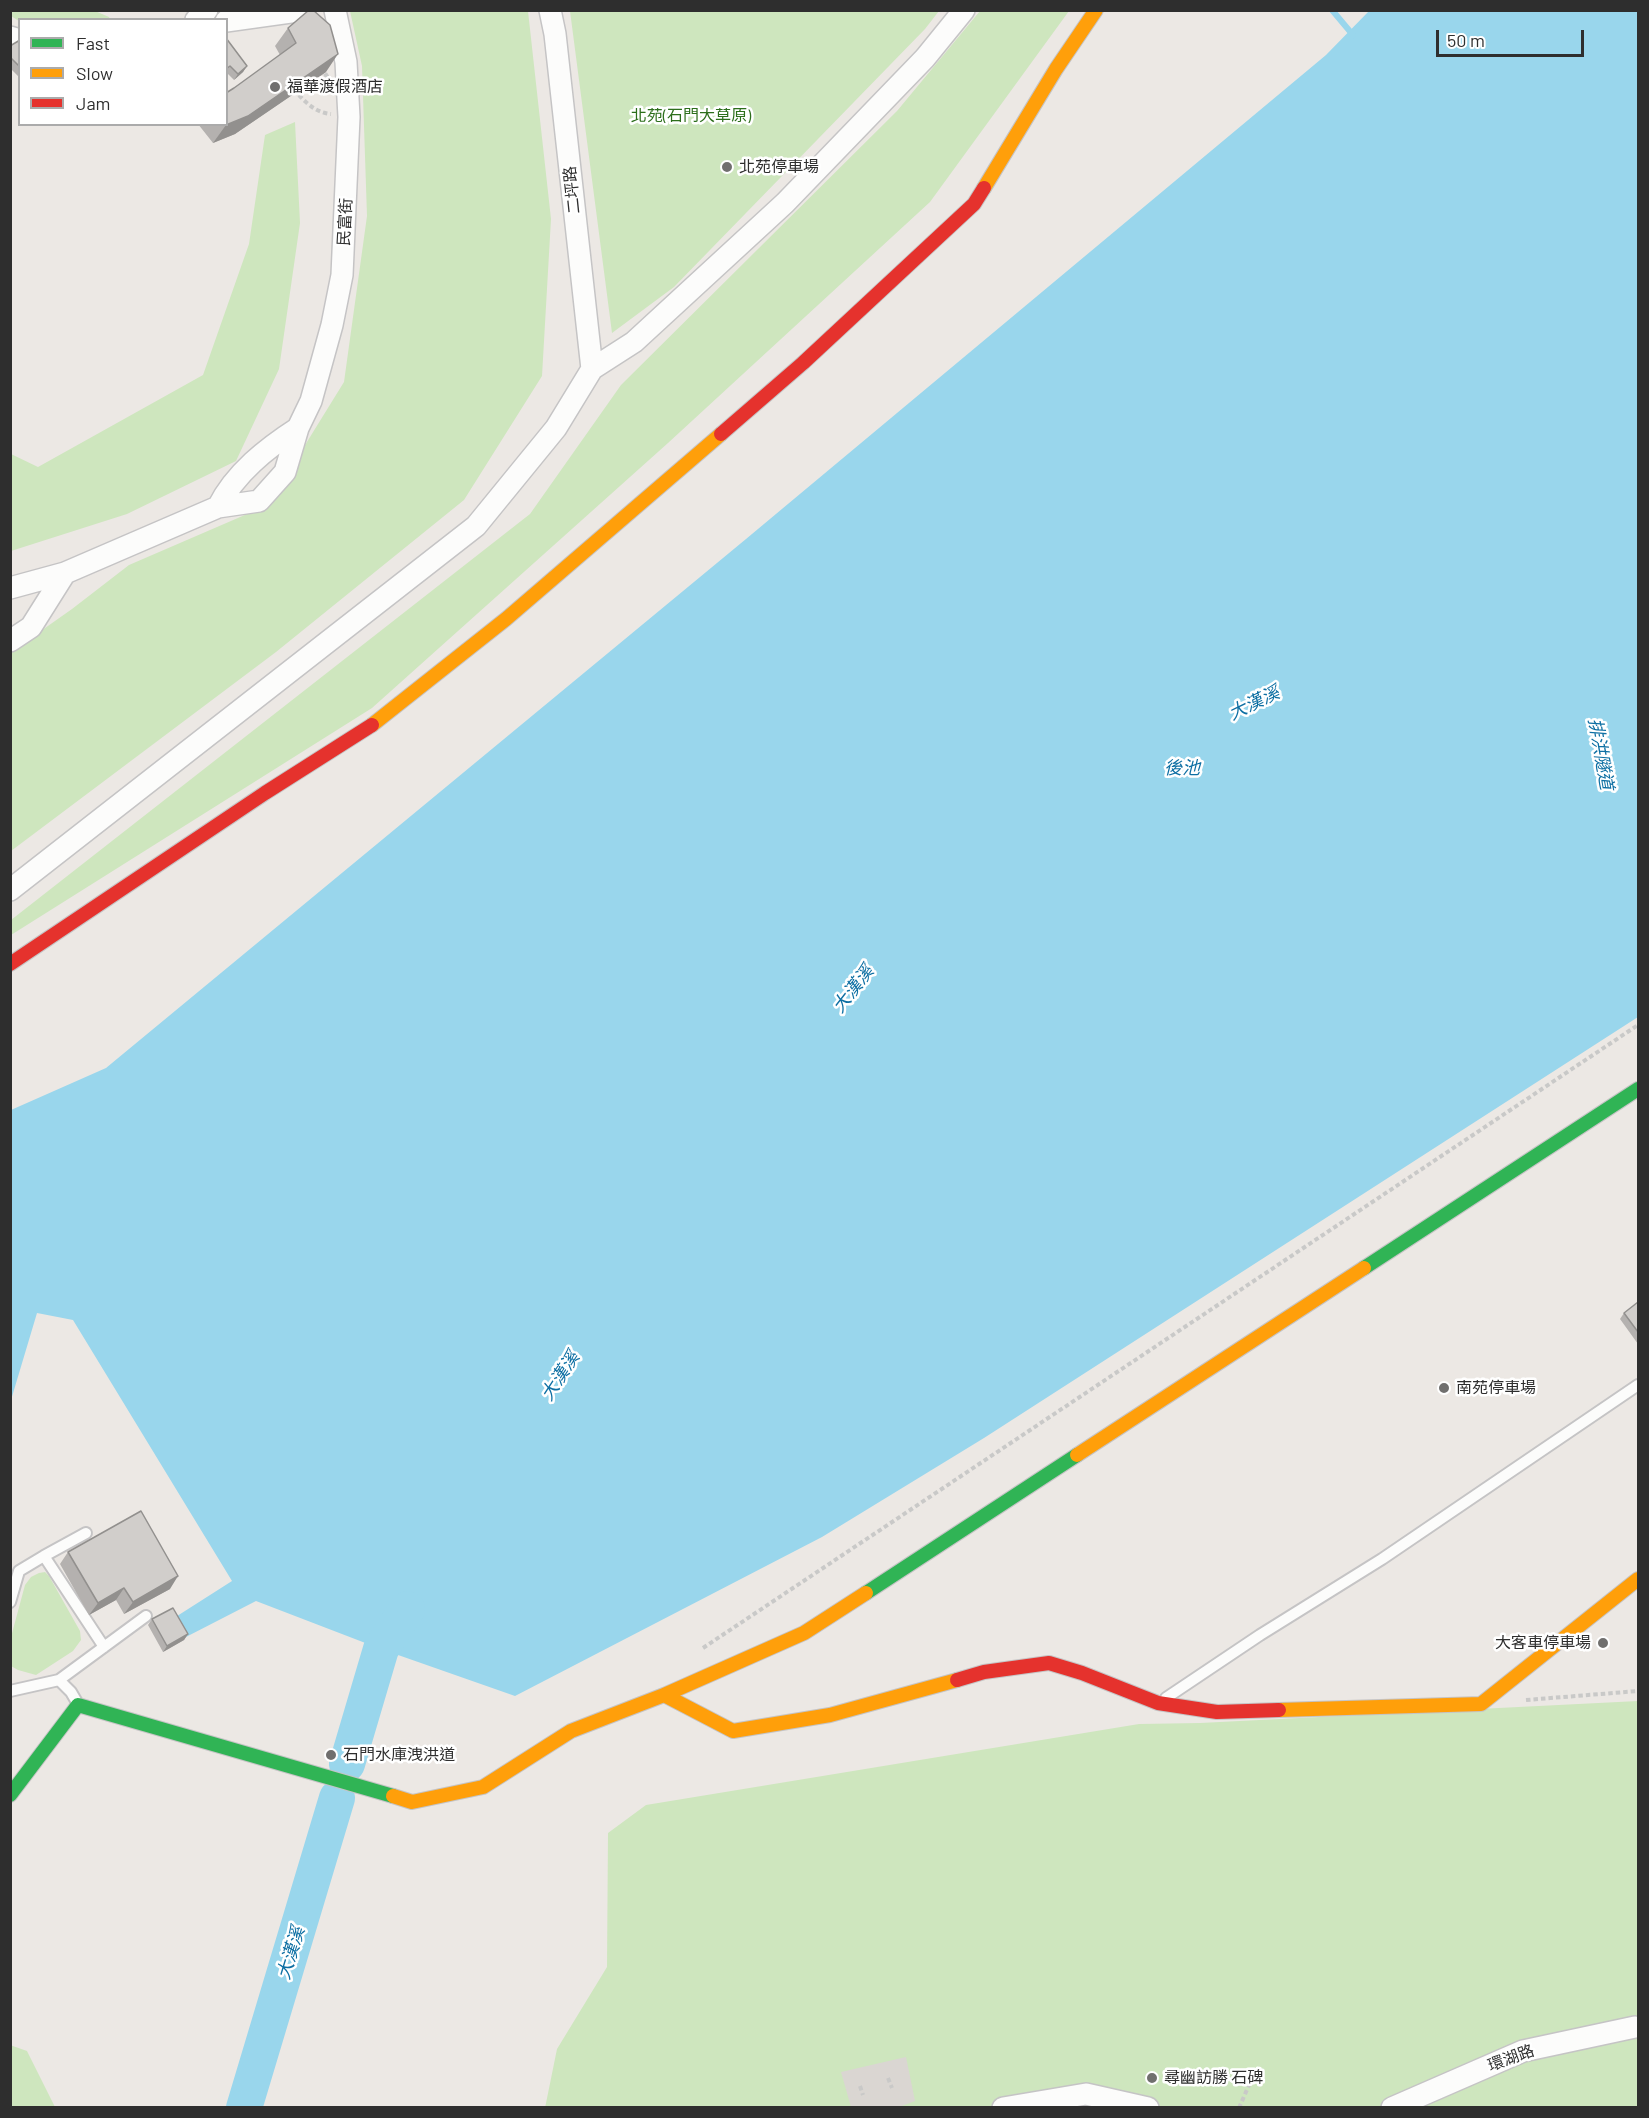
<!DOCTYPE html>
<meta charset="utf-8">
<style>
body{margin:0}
#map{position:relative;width:1649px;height:2118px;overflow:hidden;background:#ece8e4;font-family:Barlow,sans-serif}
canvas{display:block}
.frame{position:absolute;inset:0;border:12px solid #2e2e2e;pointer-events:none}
.legend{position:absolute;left:18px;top:18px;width:210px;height:108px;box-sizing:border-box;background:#fff;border:2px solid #ababab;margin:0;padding:8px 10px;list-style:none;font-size:18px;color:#2e2e2e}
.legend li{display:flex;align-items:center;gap:12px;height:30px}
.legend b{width:30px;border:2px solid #ababab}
.scale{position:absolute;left:1436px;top:30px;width:148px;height:27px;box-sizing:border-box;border:3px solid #2e2e2e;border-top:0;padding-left:8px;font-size:18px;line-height:21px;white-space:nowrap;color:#2e2e2e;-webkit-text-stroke:4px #fff;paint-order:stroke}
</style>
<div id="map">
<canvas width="1649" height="2118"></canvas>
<div class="frame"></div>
<ul class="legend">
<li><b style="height:8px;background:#30b455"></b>Fast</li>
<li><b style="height:8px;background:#ff9f0a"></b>Slow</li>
<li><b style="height:8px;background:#e5322d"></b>Jam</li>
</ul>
<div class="scale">50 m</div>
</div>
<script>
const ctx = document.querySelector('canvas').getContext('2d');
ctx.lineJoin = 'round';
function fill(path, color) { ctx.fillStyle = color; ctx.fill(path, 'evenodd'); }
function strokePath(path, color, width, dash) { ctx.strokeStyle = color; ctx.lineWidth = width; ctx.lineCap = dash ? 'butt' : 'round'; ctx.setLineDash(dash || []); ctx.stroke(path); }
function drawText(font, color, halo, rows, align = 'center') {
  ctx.font = font + ' Barlow,"Noto Sans TC",sans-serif'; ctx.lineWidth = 5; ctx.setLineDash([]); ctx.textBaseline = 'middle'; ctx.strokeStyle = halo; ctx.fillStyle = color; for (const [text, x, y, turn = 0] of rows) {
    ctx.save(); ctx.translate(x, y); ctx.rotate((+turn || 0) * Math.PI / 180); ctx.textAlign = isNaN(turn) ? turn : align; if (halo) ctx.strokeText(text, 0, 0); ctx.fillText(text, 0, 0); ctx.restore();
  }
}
const green = new Path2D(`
 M95 11 109 17 110 19 20 20 19 21 11 16V11Z
 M350 11H528L551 219 542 376 464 500 276 652 11 851V652L72 609 129 565 268 505 344 382 367 216 362 66Z
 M570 11V10L939 11 925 29 674 287 612 333Z
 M980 11H1069L930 202 668 443 372 708 11 935V920L530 514 621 385 897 111Z
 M295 122 300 223 279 369 236 461 127 514 11 551V454L38 467 203 375 249 244 265 135Z
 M45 1572 49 1576 80 1631 81 1640 73 1651 36 1675 18 1670 11 1666V1637L25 1585 31 1577 39 1573Z
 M1638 1701V2107L545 2108 557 2049 607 1967 608 1833 646 1805 1139 1724 1200 1723Z
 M10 2045 27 2051 55 2107H11Z`);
const plaza = new Path2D(`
 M906 2057 915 2101 899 2107H851L841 2072Z`);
const water = new Path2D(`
 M1369 11H1638V1017L984 1438 822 1537 515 1696 381 1649 256 1601 184 1638 174 1618 232 1581 73 1320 37 1313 11 1400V1110L106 1068 746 539 1326 55Z`);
const stream = new Path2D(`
 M1332 10 1353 35`);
const river = new Path2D(`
 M347 1764 381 1649 407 1609
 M244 2108 337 1798`);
const path = new Path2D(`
 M328 74 298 94C307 104 317 113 331 114
 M703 1648 1638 1025
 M1526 1700 1638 1691
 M888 2078 892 2088
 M860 2086 863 2095
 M1239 2108 1252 2078`);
const lane = new Path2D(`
 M44 1556 86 1533
 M10 1602 19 1571 44 1556 104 1647
 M10 1691 59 1680
 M1166 1698 1260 1635 1382 1559 1638 1385
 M78 1704 71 1692 59 1680 146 1616`);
const street = new Path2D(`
 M550 10 555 34 592 369
 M196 20 207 10
 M226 21 305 10
 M10 37 20 40
 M218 507C235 473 267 448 298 428
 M10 588 65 573 218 507 259 501 285 472 298 428 311 401 332 325 342 275 349 117 346 62 335 10
 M10 641 31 627 65 573
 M10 890 476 526 556 428 592 369 634 342 785 203 925 58 964 10
 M1003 2108 1086 2094 1148 2108
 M1392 2108 1523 2051 1635 2027`);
const fast = new Path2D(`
 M1364 1268 1638 1089
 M866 1593 1077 1455
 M10 1795 78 1705 393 1796`);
const slow = new Path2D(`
 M984 188 1056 69 1096 10
 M372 725 506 619 721 434
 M1077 1455 1364 1268
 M664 1695 733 1731 830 1715 957 1680
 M1279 1710 1481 1704 1638 1579
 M393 1796 412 1802 483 1787 571 1731 664 1695 804 1633 866 1593`);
const jam = new Path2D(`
 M721 434 803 363 974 204 984 188
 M10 964 265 793 372 725
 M957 1680 984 1672 1049 1663 1082 1673 1158 1703 1217 1712 1279 1710`);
const wall = new Path2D(`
 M288 28 326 72 235 134 213 143 198 124H226L234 88 280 55 275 46Z
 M226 38 247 66 243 72 234 80 226 72Z
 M20 40V78L10 68V46Z
 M1638 1302V1344L1620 1319 1624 1313Z
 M68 1552 170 1589 124 1614 116 1600 89 1615 60 1564Z
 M152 1619 188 1634 184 1640 163 1652 148 1625Z`);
const shadedWall = new Path2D(`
 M338 54 326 72 235 134 213 143 226 125Z
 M247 66 243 72 234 80 238 74Z
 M178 1576 170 1589 124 1614 133 1602Z
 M124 1588 116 1600 89 1615 98 1603Z
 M188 1634 184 1640 163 1652 167 1646Z`);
const building = new Path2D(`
 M309 10H313L330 25 338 54 248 116 226 125V93L234 88 296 43 288 28Z
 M226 38 247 66 238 74 230 66 226 69Z
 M20 40V67L10 57V46Z
 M1638 1302V1332L1624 1313Z
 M141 1511 178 1576 133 1602 124 1588 98 1603 68 1552Z
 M173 1608 188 1634 167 1646 152 1619Z`);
const markers = [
 [275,87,6,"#706f6e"],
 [727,167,6,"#706f6e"],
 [1444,1388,6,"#706f6e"],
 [1603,1643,6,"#706f6e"],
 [331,1755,6,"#706f6e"],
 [1152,2078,6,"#706f6e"]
];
const poiNames = [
 ["福華渡假酒店",287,87],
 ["北苑停車場",739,167],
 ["南苑停車場",1456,1388],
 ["大客車停車場",1591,1643,"right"],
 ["石門水庫洩洪道",343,1755],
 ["尋幽訪勝 石碑",1164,2078]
];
const parkNames = [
 ["北苑(石門大草原)",691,116]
];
const streetNames = [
 ["二坪路",572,190,-96],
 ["民富街",345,222,-87],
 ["環湖路",1511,2058,-20]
];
const waterNames = [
 ["大漢溪",1254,703,-26],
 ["排洪隧道",1601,754,80],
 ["後池",1182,768],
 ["大漢溪",853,989,-52],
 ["大漢溪",560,1376,-57],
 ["大漢溪",291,1953,-73]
];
fill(green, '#cee6be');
fill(plaza, '#dad6d2');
fill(water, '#99d6ec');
strokePath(stream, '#99d6ec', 6);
strokePath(river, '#99d6ec', 36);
strokePath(lane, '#c5c4c5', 14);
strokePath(street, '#c5c4c5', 24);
strokePath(fast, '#c5c4c5', 16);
strokePath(slow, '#c5c4c5', 16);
strokePath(jam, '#c5c4c5', 16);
strokePath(path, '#c9c9c8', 4, [4.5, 3]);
strokePath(lane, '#fcfcfb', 10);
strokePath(street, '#fcfcfb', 21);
strokePath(fast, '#30b455', 14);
strokePath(slow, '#ff9f0a', 14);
strokePath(jam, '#e5322d', 14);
fill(wall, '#b4b1af');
fill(shadedWall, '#92908e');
fill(building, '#d1cecb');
strokePath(building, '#92908e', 1.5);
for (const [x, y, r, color] of markers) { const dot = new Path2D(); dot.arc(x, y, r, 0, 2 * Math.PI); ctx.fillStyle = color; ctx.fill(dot); strokePath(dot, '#fff', 2); }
drawText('16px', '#2e2e2e', '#fff', poiNames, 'left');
drawText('16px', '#2c6e1b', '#fff', parkNames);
drawText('16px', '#2e2e2e', '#fff', streetNames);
drawText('italic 18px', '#0d6fa3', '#fff', waterNames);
</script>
